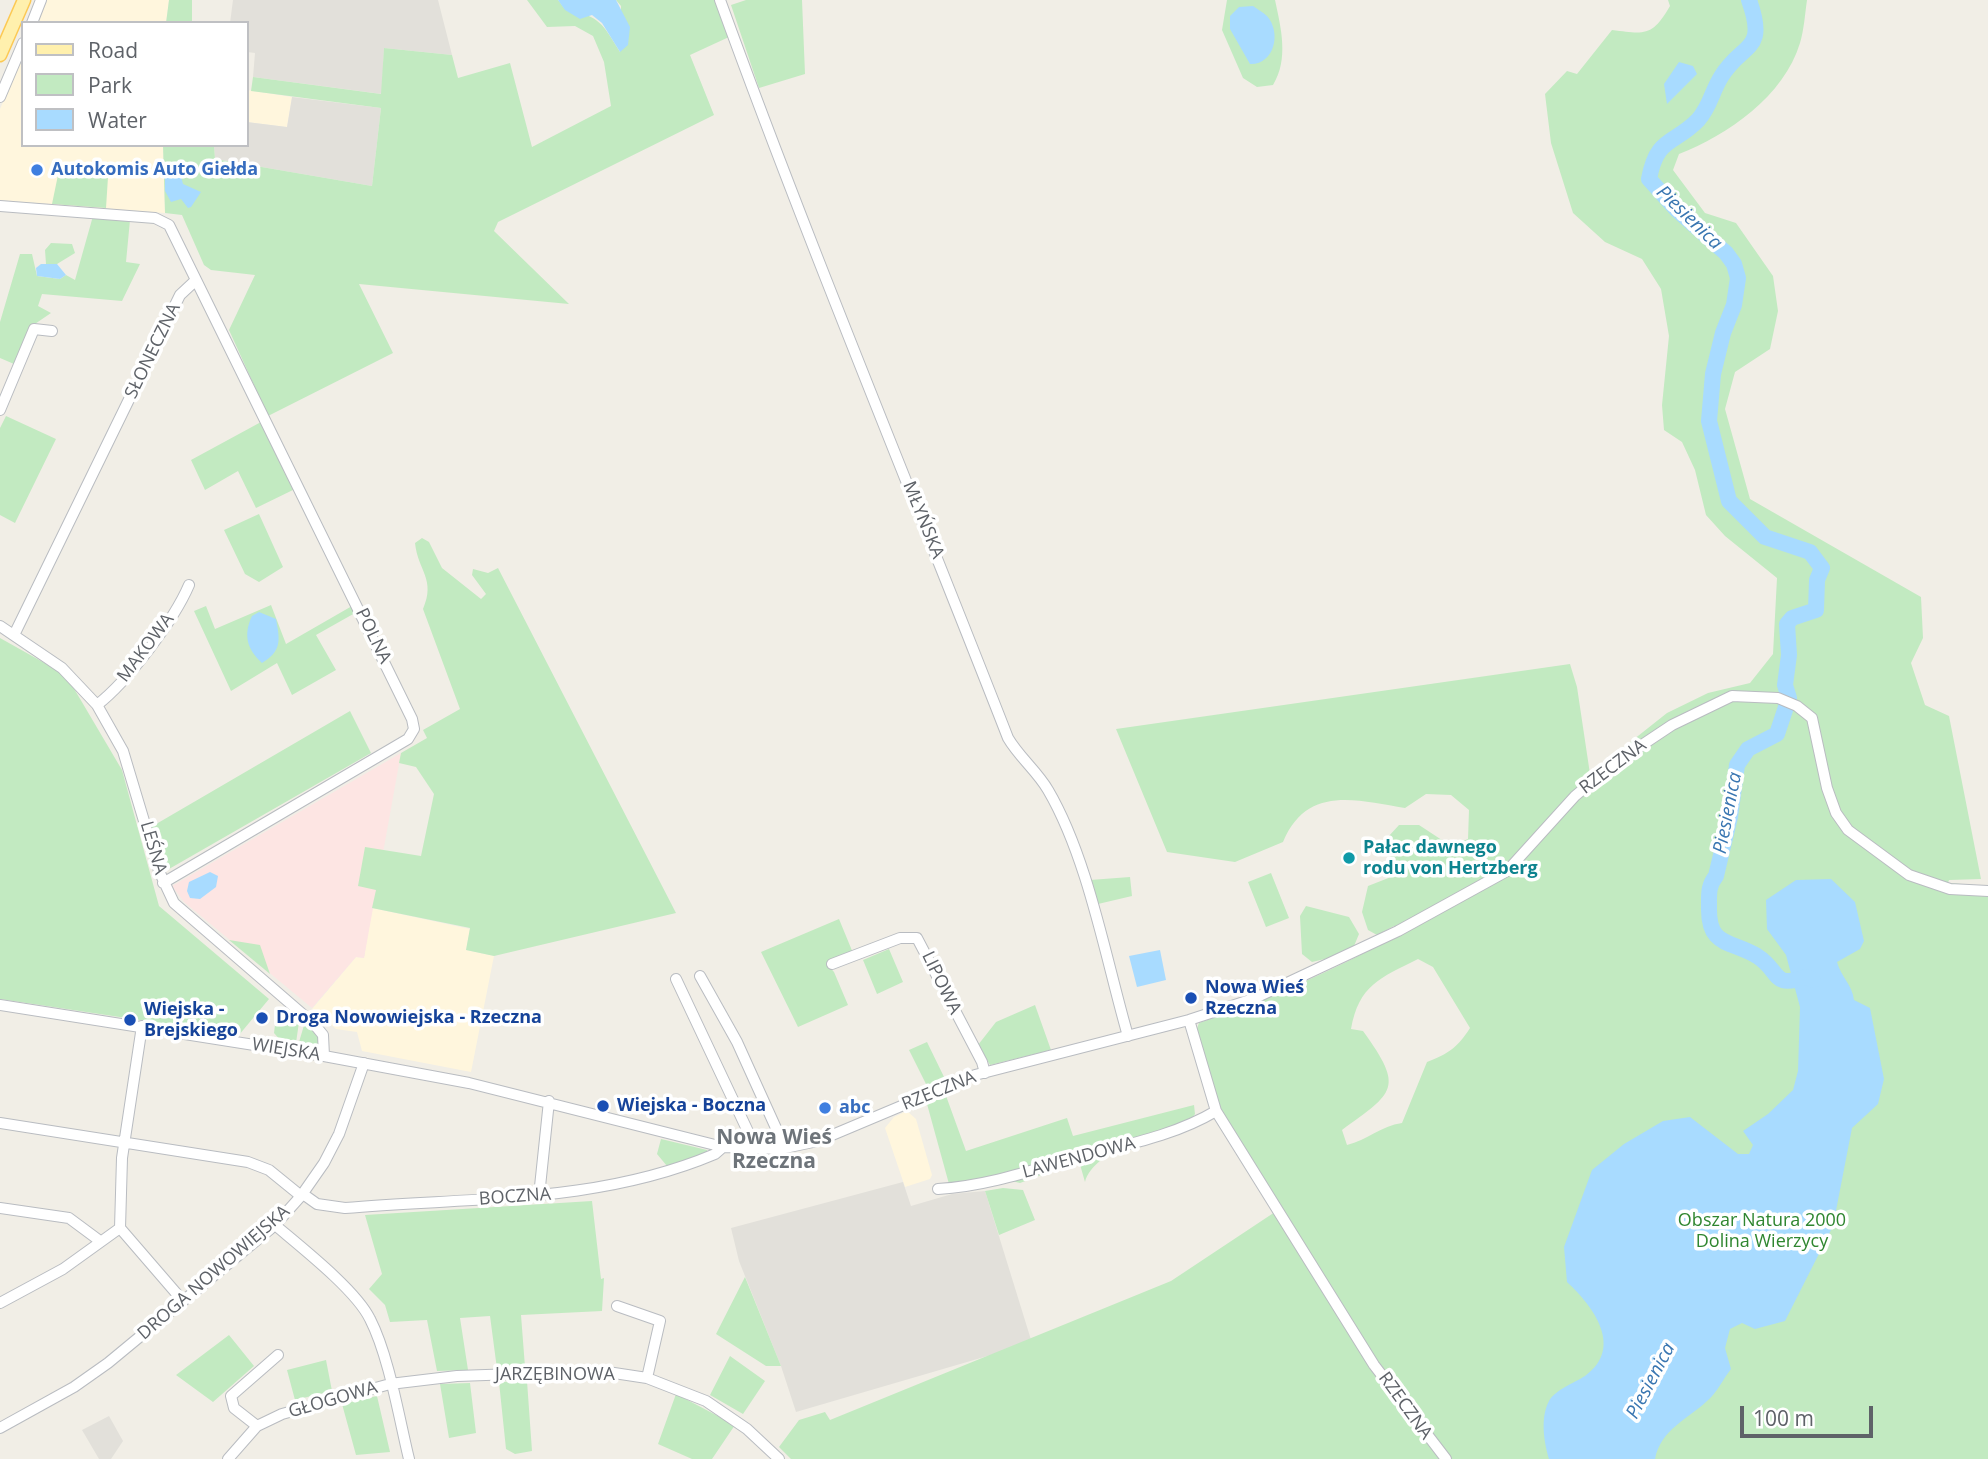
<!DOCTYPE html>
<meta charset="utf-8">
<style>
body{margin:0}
#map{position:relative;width:1988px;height:1459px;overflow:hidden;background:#f1eee6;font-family:"Open Sans",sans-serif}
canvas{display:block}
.legend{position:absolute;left:21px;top:21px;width:228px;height:126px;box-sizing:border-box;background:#fff;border:2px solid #bfc0c3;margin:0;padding:9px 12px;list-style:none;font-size:21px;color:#5e6268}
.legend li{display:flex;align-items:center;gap:14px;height:35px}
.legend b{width:35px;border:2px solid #bfc0c3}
.scale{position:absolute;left:1740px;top:1406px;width:133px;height:32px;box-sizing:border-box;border:4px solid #5e6268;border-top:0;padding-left:9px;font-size:21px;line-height:24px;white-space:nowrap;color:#5e6268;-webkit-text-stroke:5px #fff;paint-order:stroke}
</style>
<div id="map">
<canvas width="1988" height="1459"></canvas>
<ul class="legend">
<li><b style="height:9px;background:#fff0ad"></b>Road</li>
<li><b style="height:19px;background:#c2eac1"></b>Park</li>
<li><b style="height:19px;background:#a8dbff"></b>Water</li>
</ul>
<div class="scale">100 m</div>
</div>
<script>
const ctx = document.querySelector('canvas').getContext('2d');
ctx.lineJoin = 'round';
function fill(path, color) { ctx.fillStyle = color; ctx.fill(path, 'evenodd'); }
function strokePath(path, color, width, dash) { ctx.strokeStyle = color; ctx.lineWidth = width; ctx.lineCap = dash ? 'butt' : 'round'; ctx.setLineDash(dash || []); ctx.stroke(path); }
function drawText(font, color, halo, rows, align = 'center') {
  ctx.font = font + ' "Open Sans",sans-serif'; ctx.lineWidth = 7; ctx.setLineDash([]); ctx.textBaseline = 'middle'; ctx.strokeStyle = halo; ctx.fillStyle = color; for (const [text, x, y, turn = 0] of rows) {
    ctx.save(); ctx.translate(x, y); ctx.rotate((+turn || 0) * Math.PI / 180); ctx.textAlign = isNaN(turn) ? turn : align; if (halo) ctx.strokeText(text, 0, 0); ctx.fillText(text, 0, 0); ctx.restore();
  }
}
const commercial = new Path2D(`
 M47 0H169L166 23H37Z
 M23 55V145H163L165 213 0 200V109Z
 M247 90 292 97 287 127 247 122Z
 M372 908 470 929 466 950 494 956 471 1072 362 1051 357 1032 336 1029 312 1009 356 957 364 958Z
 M907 1111 916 1119 932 1175 930 1179 905 1187 885 1128 894 1117Z`);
const industrial = new Path2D(`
 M233 0H438L452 55 384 48 382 94 253 77 255 53 247 52V23H230Z
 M292 97 381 108 372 186 215 159 214 145H247V122L287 127Z
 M903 1182 911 1206 952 1194 985 1191 1032 1343 796 1412 781 1366 739 1261 731 1228Z
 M109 1416 123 1441 111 1459H99L82 1430Z`);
const medical = new Path2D(`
 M401 753 364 958 356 957 312 1008 184 902 172 886Z`);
const green = new Path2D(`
 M169 0H192V23H166Z
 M527 0H558L566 10C600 16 602 23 620 52L621 6 616 0H715L729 37 690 55 714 115 498 222 494 231 569 304 359 284 393 353 268 416 229 330 255 275 211 270 204 265 182 215 165 213 163 145H214L215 159 372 186 381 108 251 91 253 77 381 94 384 48 452 55 458 78 510 63 532 147 611 106 604 62 593 36 575 26 547 27Z
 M746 0H802L805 74 759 88 731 5Z
 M1227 0H1275C1281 28 1289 59 1273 85L1257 87 1243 78 1222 30Z
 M1668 0H1807C1805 14 1804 30 1800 43 1784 96 1728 135 1679 154L1673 170 1705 213 1736 223 1773 276 1778 311 1770 349 1735 372 1725 409 1750 499 1921 597 1923 638 1911 663 1925 705 1949 716 1981 879 1949 880 1948 883 1988 886V1459H791L779 1447 799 1420 825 1412 830 1420 1171 1281 1278 1210 1220 1112 1196 1031 1199 1023C1269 999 1334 970 1398 935L1394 926 1377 935 1368 930 1362 912 1368 886 1391 877 1388 837 1399 825H1419L1451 846 1468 839 1469 810 1451 795 1426 794 1405 808C1356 800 1307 785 1283 842L1235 862 1167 852 1116 729 1570 664 1577 687 1590 774 1667 713 1708 693 1750 683 1773 654 1777 578 1725 536 1706 515 1695 470 1682 442 1664 430 1662 405 1669 336 1661 289 1642 259 1605 242 1573 213 1551 143 1545 94 1567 71 1577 74 1612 30C1645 34 1652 37 1670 6ZM1418 959 1433 967 1470 1028C1458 1047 1448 1054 1427 1062L1402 1123C1381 1126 1367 1140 1347 1145L1342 1130C1394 1092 1405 1089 1363 1031L1351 1029C1359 985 1380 978 1418 959Z
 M58 175 108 177 106 208 52 204Z
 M93 216 130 220 126 262 140 264 122 301 42 294 38 306 51 313 29 328 14 364 0 358V322L20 254H32L37 276 60 279 66 275 75 280Z
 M51 243 72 244 75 253 57 264H46L45 250Z
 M6 416 56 439 15 523 0 515V428Z
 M261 422 295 489 256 508 238 471 205 490 191 460Z
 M259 514 283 567 259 582 245 574 224 530Z
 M422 538 429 542 442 568 481 599 486 594 472 575 473 569 488 573 498 568 676 913 494 956 466 950 470 928 372 908 376 890 358 886 365 847 421 856 434 794 416 767 399 763 401 753 427 738 423 730 460 709 423 609C436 579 418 571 415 543Z
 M271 605 286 644 352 606 355 613 316 635 336 670 292 695 277 663 231 691 194 611 206 606 215 629Z
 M0 638 66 675 122 770 159 906 269 999 239 1035 0 999Z
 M350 711 371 753 169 869 163 868 151 827Z
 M1271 873 1289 918 1266 927 1248 882Z
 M1130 877 1132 896 1098 904 1090 880Z
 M1306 906 1349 917 1359 934 1354 946 1329 958 1312 962 1302 954 1300 916Z
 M839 919 853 953 827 964 834 972 848 1005 798 1027 761 952Z
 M229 940 260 945 270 974Z
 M889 949 903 982 877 994 863 960Z
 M1035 1005 1051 1050 990 1065 978 1045 996 1022Z
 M284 1016 299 1022 296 1043 281 1041 274 1033 275 1025Z
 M305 1022 320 1036V1046L315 1049H305L299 1042Z
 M927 1042 945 1079 927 1086 909 1050Z
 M945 1093 966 1151 1067 1118 1073 1136 1194 1105 1195 1114 1190 1121C1160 1133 1094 1149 1085 1182L1079 1161 1020 1183 1000 1178 949 1184 927 1104Z
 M661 1139 707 1150V1155L667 1166 657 1154Z
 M1003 1188 1023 1190 1035 1220 999 1235 985 1191Z
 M592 1201 601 1279 604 1278 602 1311 521 1315 525 1367 497 1369 490 1316 460 1318 468 1370 437 1371 427 1320 390 1322 385 1305 369 1289 382 1274 365 1215Z
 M745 1277 781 1366H766L716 1334Z
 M229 1335 254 1366 213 1402 176 1375Z
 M730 1356 765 1381 743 1414 710 1395Z
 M326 1360 332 1391 295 1400 287 1370Z
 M527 1381 532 1451 515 1454 506 1449 499 1382Z
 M470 1383 476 1433 449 1438 440 1384Z
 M676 1394 735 1425 712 1459H692L658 1444Z
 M377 1396 390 1452 356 1455 342 1404Z`);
const water = new Path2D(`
 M558 0H616L630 27 628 45 620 52 602 23 592 15 580 19 565 10Z
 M1253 6C1257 9 1263 12 1267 16 1282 33 1274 65 1250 64L1230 29V16L1239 7Z
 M1679 62 1693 66 1697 74 1667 104 1664 84Z
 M170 166 179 169 183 184 201 192 191 207 188 208 181 199 171 202 165 191V169Z
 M41 264H57L66 275 60 279 37 276 36 268Z
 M259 612 276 619C280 640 282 651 262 663 247 649 243 635 252 616Z
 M210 872 218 876 216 887 200 899 190 898 187 891 189 882Z
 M1831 879 1855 902 1864 941 1860 949 1837 962C1841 977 1852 984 1854 1000L1870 1008 1884 1079 1878 1104 1852 1128 1833 1226 1785 1321 1755 1329 1742 1323 1730 1329 1725 1348 1731 1369C1723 1379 1717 1393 1707 1401 1687 1420 1661 1429 1655 1459H1549C1544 1442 1540 1418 1549 1401 1555 1390 1574 1383 1585 1376 1624 1348 1594 1307 1567 1282L1564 1247 1592 1170 1624 1144 1663 1121 1690 1117 1738 1154H1749L1753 1145 1743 1131 1768 1114 1793 1090 1798 1071 1800 1007 1786 955 1767 929 1766 900 1796 880Z
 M1160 950 1166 980 1137 987 1129 956Z`);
const river = new Path2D(`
 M1749 0C1768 53 1742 42 1721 77 1712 91 1710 107 1698 120 1674 145 1657 136 1649 179L1676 209 1726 253 1734 264 1738 278 1734 305 1723 333 1713 374 1709 421 1729 501 1765 537 1810 552 1822 568 1817 580 1816 610 1792 618 1787 624 1789 655 1785 685 1789 698 1777 734 1748 749 1737 765 1730 817 1716 876C1708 886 1709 894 1709 907 1708 947 1730 940 1757 956 1781 971 1771 989 1806 977L1813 980`);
const minor = new Path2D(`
 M720 0C810 248 912 492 1008 738 1019 757 1037 771 1048 790 1088 858 1106 960 1128 1036
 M32 23 41 0
 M0 97 23 43
 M0 206 155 218 169 225 412 719 414 729 408 739 163 883
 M0 410 34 329 52 331
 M0 626 62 668 97 705 123 751 159 871 174 903 314 1024 323 1035 324 1056
 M14 635 180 295 195 281
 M97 705C128 681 174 620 189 585
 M832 964 900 938H917L982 1062 985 1073
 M700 976 737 1042 785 1148
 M676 979 752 1140 751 1150
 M0 1005 324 1056 469 1083 723 1147 780 1149 818 1141 975 1075 1189 1020 1253 999 1398 931 1507 871 1575 796 1612 765 1672 725 1732 696 1778 698 1797 706 1812 718 1827 788 1836 813 1848 830 1909 875 1950 889 1988 891
 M1189 1020 1216 1111 1374 1365 1446 1459
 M142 1026 122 1158 120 1228 183 1301
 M0 1123 248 1162 269 1170 301 1196
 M938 1189C987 1186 1033 1170 1079 1157 1125 1145 1174 1136 1216 1111
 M303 1194 317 1204 345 1208C471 1197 597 1204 715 1154L723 1147
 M539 1196 549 1101
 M0 1208 69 1218 100 1241
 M275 1225C301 1247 356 1290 370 1319 389 1356 399 1418 409 1459
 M0 1303 63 1269 120 1228
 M617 1306 660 1321 647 1378
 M257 1426 234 1408 231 1396 278 1355
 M0 1428 74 1387 108 1363 275 1225 301 1196 324 1163 339 1134 364 1063
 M228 1459 257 1426 282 1414 390 1384 457 1376 601 1371 647 1378 706 1401 747 1429 779 1459`);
const major = new Path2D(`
 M0 55 24 0`);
const markers = [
 [37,170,7,"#3f7fe0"],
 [1349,858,7,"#0f9aa8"],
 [1191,998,7,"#1a4fb4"],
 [262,1018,7,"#1a4fb4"],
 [130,1020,7,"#1a4fb4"],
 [603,1106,7,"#1a4fb4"],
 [825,1108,7,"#3f7fe0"]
];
const shopNames = [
 ["Autokomis Auto Giełda",51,170],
 ["abc",839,1108]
];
const streetNames = [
 ["SŁONECZNA",153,351,-64],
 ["MŁYŃSKA",923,520,68],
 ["POLNA",373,636,64],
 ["MAKOWA",146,648,-53],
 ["RZECZNA",1613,767,-37],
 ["LEŚNA",153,848,74],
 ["LIPOWA",941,983,64],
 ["WIEJSKA",286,1050,9],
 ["RZECZNA",939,1091,-22],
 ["LAWENDOWA",1079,1158,-15],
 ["BOCZNA",515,1197,-4],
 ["DROGA NOWOWIEJSKA",214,1273,-41],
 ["JARZĘBINOWA",555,1375],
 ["GŁOGOWA",333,1400,-16],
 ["RZECZNA",1405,1406,54]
];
const cultureNames = [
 ["Pałac dawnego",1363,848],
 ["rodu von Hertzberg",1363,869]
];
const transitNames = [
 ["Nowa Wieś",1205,988],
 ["Rzeczna",1205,1009],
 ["Wiejska -",144,1010],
 ["Brejskiego",144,1031],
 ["Droga Nowowiejska - Rzeczna",276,1018],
 ["Wiejska - Boczna",617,1106]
];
const parkNames = [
 ["Obszar Natura 2000",1762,1221],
 ["Dolina Wierzycy",1762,1242]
];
const waterNames = [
 ["Piesienica",1689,218,44],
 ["Piesienica",1728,813,-79],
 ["Piesienica",1651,1381,-62]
];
const quarterNames = [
 ["Nowa Wieś",774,1138],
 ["Rzeczna",774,1162]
];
fill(commercial, '#fff6dd');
fill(industrial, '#e2e0da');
fill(medical, '#fde5e3');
fill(green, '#c2eac1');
fill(water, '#a8dbff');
strokePath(river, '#a8dbff', 16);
strokePath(minor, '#b9bcc1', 12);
strokePath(major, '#fcc954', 15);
strokePath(minor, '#fff', 10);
strokePath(major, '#fff0ad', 12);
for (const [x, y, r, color] of markers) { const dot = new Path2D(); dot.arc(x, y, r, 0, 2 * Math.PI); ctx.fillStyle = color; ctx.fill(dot); strokePath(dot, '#fff', 2.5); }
drawText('bold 18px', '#366cbe', '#fff', shopNames, 'left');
drawText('18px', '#5e6268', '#fff', streetNames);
drawText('bold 18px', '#0d838f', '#fff', cultureNames, 'left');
drawText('bold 18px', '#164399', '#fff', transitNames, 'left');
drawText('18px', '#2f8630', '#fff', parkNames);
drawText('italic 19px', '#3976b1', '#fff', waterNames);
drawText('bold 21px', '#6e747a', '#fff', quarterNames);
</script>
